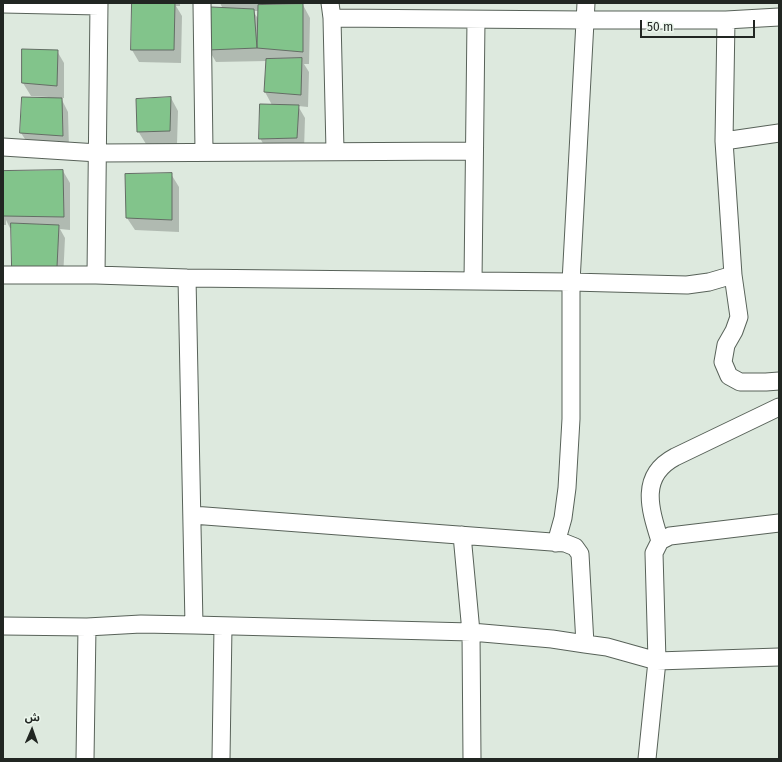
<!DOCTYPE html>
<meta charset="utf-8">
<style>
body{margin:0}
#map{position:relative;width:782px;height:762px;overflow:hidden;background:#dde9de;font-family:"Fira Sans","Noto Sans Arabic",sans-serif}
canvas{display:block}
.frame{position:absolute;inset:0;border:4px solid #212622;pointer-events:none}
.north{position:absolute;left:12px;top:710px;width:40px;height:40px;-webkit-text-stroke:3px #ebf6ec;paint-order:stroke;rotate:2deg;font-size:11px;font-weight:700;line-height:16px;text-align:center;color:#212622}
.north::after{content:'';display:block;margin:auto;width:14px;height:18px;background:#212622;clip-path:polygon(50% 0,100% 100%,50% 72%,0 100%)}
.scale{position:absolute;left:640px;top:20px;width:115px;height:18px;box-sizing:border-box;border:2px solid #212622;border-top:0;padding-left:5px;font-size:12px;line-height:14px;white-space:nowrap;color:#212622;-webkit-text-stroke:3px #ebf6ec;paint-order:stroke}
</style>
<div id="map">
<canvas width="782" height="762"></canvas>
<div class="frame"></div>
<div class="north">ش</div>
<div class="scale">50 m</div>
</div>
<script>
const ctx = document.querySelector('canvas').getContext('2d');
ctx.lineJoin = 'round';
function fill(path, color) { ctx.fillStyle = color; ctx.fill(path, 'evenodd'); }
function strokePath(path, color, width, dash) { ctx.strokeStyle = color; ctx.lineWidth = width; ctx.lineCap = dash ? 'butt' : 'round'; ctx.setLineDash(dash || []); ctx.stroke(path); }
const shadow = new Path2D(`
 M133 3H180V6H176L182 16 181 63 139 62 132 50Z
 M220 3H259V6L303 5 310 18 309 64H304L309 72 308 107 298 106 305 118 304 150 267 151 260 138 272 105 265 92 267 61 216 62 209 50 223 9ZM254 11H259V20L255 14Z
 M57 51 64 63V98H61L68 112 69 148 29 145 21 133 48 97 31 96 23 83Z
 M171 98 178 111 177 144H146L138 131Z
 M63 171 70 183V230L60 229 65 238 63 279 12 228H10L6 220V225H3V189Z
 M171 174 179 187V232L135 230 127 218Z`);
const building = new Path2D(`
 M132 3H175L174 50H131Z
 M303 4V52L257 48 258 5Z
 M211 7 254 9 257 48 208 50Z
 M22 49 58 50 57 86 22 83Z
 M302 58 301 95 264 92 266 59Z
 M22 97 62 98 63 136 20 133Z
 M171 97 170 131 137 132 136 99Z
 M260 104 299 105 297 138 259 139Z
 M63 170 64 217 3 216V171Z
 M172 173V220L126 218 125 174Z
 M11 223 59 225 57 267 12 268Z`);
const street = new Path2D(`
 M202 3 204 151
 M330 3 332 18 335 151
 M3 4 99 6
 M332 18 585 20H726L779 17
 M724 141 779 133
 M3 147 98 153 474 151
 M3 275H96L187 278 571 282 687 285 709 282 733 275 724 141 726 20
 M96 275 99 3
 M733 275 739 317 734 331 726 345 723 362 729 376 740 382H766L779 381
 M187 278 194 625
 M473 281 476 20
 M192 515 565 543 575 547 580 554 585 644
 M462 535 471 632 472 759
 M660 541C650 509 639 476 675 457L779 407
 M556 543 563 518 567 488 571 419V282L586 3
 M3 626 87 627
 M85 759 87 627 141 624 194 625 471 632 552 639 585 644 607 647 657 661 779 657
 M221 759 223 626
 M647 759 657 661 654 553 660 541 670 536 779 523`);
fill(shadow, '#0003');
fill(building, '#82c48b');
strokePath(building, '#636d64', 1);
strokePath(street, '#586259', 19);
strokePath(street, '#fff', 17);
</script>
